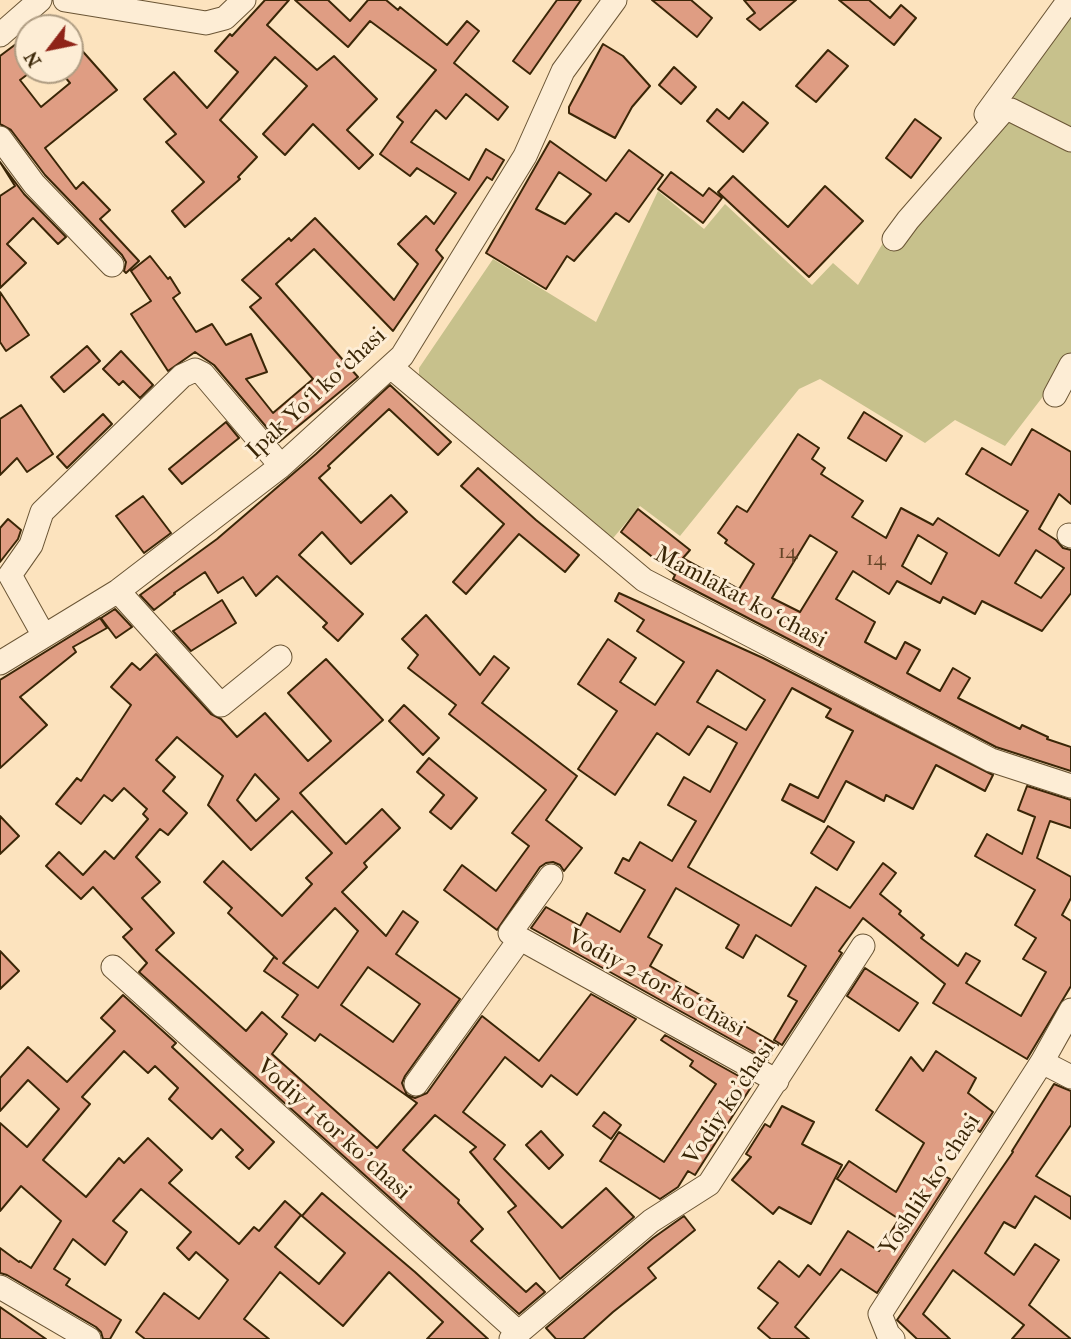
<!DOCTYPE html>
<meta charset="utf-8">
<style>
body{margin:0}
#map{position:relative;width:1071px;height:1339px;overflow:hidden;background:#fce3be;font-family:"IM FELL French Canon",serif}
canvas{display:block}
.north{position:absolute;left:14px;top:14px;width:70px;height:70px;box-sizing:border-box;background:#fdedd5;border:2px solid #af9d83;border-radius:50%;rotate:238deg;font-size:19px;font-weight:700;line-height:28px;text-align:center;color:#3a2607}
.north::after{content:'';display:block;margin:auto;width:24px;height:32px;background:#8f2418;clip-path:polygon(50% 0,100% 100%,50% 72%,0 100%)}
</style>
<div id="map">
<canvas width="1071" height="1339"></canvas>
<div class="north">N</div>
</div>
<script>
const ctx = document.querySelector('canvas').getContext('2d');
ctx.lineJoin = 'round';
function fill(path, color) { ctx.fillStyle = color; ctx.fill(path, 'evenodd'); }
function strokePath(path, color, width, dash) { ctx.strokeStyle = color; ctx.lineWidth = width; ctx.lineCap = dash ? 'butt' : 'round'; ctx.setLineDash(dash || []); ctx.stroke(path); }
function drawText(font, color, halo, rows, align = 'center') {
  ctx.font = font + ' "IM FELL French Canon",serif'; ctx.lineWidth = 6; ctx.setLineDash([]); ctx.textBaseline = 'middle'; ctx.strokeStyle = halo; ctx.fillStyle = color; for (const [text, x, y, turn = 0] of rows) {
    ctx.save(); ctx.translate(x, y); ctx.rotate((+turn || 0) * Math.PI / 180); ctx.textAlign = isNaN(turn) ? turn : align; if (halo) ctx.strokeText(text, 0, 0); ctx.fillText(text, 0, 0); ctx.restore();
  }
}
const green = new Path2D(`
 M1071 7V352L1061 373 1005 446 955 420 925 443 820 379 799 389 680 536 640 506 609 543 419 386V368L493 259 596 322 658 191 704 229 725 204 812 285 833 263 858 285 899 216 1006 99Z`);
const building = new Path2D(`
 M265 0H289L267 25 317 70 334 56 377 99 347 130 373 155 359 169 313 124 285 155 263 134 307 86 275 57 220 120 257 157 238 177 240 179 185 227 172 211 204 182 166 142 176 134 144 99 174 72 207 108 238 72 215 51 230 34 232 36Z
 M295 0H328L350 21 368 0H386L398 10 400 7 447 45 467 21 479 31 454 63 508 107 498 120 466 94 446 119 436 110 411 142 469 180 486 149 504 160 492 180 487 177 436 250 443 258 393 331 314 249 276 284 358 377 279 442 214 365 195 352 168 371 131 314 151 301 131 271 150 256 168 279 170 277 180 293 173 298 196 332 212 324 226 345 251 334 267 372 246 379 273 413 313 379 250 307 261 298 242 280 289 238 291 241 315 218 394 300 418 264 398 244 426 216 434 224 456 193 417 168 410 176 380 154 403 122 397 117 436 70 370 21 348 47Z
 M557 0H581L530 74 513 61Z
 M652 0H691L712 18 697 37Z
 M744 0H796L760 30 747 19 755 13Z
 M839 0H869L890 18 901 5 916 18 894 45Z
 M28 35V74L20 80 41 107 70 83 59 70H70V37L117 90 45 148 76 189 83 182 110 210 100 219 139 261 126 273 124 271 126 262 122 255 45 175 11 130 0 124V56Z
 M603 44 623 56 650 86 632 107 615 138 569 113V107Z
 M828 50 848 66 816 102 796 86Z
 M674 67 696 87 681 104 659 85Z
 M743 102 768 123 743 152 707 121 717 109 729 119Z
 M915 119 941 138 911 178 886 158Z
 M550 141 606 181 629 150 663 175 629 222 616 213 574 261 567 256 546 289 486 253ZM559 172 591 194 565 224 536 209Z
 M0 162 24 194 66 237 58 244 33 218 7 244 26 263 0 288V196L15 186Z
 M671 172 703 196 709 188 722 198 703 223 658 189Z
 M733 176 788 227 825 186 863 221 809 277 718 192Z
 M0 292 29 335 6 351 0 342Z
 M87 346 100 361 64 392 51 377Z
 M121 351 153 385 140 398 123 381 119 385 103 369Z
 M390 385 451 442 438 455 389 409 328 466 330 468 319 478 361 523 391 495 407 512 351 564 322 532 299 555 363 614 338 641 323 627 327 623 277 576 256 596 243 577 218 593 205 572 174 593 175 594 154 610 140 595 217 539 316 454Z
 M21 405 53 454 27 472 17 458 0 475V419Z
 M864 412 902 436 886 461 848 438Z
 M103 414 112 424 67 468 57 457Z
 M226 422 239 438 182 484 169 469Z
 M1032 429 1071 452V504L1059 494 1039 529 1056 540 1063 548 1071 550V593L1042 631 982 601 975 614 943 597 940 603 897 581 889 594 853 571 836 599 875 622 865 642 896 659 905 642 920 650 907 673 940 691 953 668 970 678 958 698 1020 729 1022 725 1048 737 1047 739 1071 747V771L996 747 673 579 675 575 621 532 638 509 690 550 683 558 739 589 754 564 725 543 727 540 718 533 737 506 747 512 798 434 819 448 812 459 825 468 821 474 863 501 852 517 886 538 901 508 933 525 938 518 999 556 1028 511 966 474 982 448 1011 465ZM810 535 837 552 800 612 772 598ZM918 535 947 553 931 584 902 566ZM1036 550 1064 568 1041 598 1015 583Z
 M478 468 536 520 579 555 565 572 519 534 466 594 453 582 504 524 461 486Z
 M143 496 171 533 144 553 116 516Z
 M8 519 21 530 18 539 0 562V528Z
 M619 593 763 658 993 775 985 791 936 765 913 809 886 795 884 801 846 781 824 822 782 800 790 784 818 798 853 731 826 717 831 709 792 688 688 867 791 926 816 887 850 908 883 863 896 873 880 894 901 911 899 914 924 935 921 938 958 966 966 953 980 961 966 983 1021 1016 1046 972 1023 959 1036 938 1015 925 1035 890 975 856 987 834 1022 854 1035 817 1018 810 1027 786 1071 800V828L1050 821 1037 858 1071 877V898L1062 915 1071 921V986L1027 1059 933 1003 945 984 863 918 839 951 842 953 782 1045 774 1040 797 1001 788 996 806 966 756 935 743 958 726 948 739 925 676 888 648 937 662 945 650 966 716 1004 714 1008 778 1045 768 1060 531 928 546 907 580 926 587 913 620 932 645 890 615 873 623 858 629 861 640 842 672 861 696 821 668 805 684 777 710 792 737 743 708 726 689 755 657 733 615 795 578 769 617 711 578 684 608 639 636 658 620 682 655 705 684 662 637 631 644 620 615 601ZM717 670 765 700 746 730 697 702Z
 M222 600 236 623 191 651 173 631Z
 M115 609 132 627 116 638 101 618Z
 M426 615 480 675 494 656 509 668 482 703 577 776 546 820 582 848 564 871 560 865 553 862 546 863 540 867 497 930 444 890 462 865 496 891 529 846 512 833 546 790 449 714 456 705 408 668 418 655 402 639Z
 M100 618 107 628 73 647 76 652 20 697 47 725 0 768V680Z
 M156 654 211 714 221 719 237 737 265 713 308 761 331 741 288 693 326 659 383 720 300 793 346 844 382 809 400 828 364 863 367 867 342 892 386 936 403 911 418 922 396 954 460 999 405 1076 402 1083 407 1095 415 1098 427 1093 482 1016 539 1061 591 994 636 1019 577 1095 551 1075 542 1087 505 1057 463 1112 505 1145 494 1159 562 1228 606 1188 634 1217 560 1279 508 1212 516 1206 470 1152 476 1147 435 1115 403 1150 459 1200 458 1203 483 1229 471 1241 526 1292 536 1283 545 1292 519 1314 139 972 147 963 123 937 132 929 93 887 81 899 46 866 59 852 83 875 105 851 114 859 148 819 143 814 147 809 124 788 112 801 104 795 81 824 56 804 77 778 81 781 131 705 111 687 132 663 140 670ZM177 737 223 776 208 805 251 850 292 811 332 853 306 878 312 884 282 916 223 861 204 882 232 908 228 913 277 959 274 957 264 971 298 995 282 1017 315 1041 320 1034 417 1103 377 1148 272 1054 287 1034 262 1012 246 1031 156 950 174 933 142 898 160 882 136 857 160 829 168 835 187 813 163 791 175 777 156 760ZM255 774 279 799 256 821 237 800ZM335 908 358 931 318 988 283 963ZM368 967 420 1004 393 1042 341 1005Z
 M404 705 439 738 423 755 389 721Z
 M429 758 477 798 451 829 430 812 444 795 417 772Z
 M0 816 19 836 0 854Z
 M828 826 854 842 837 870 811 853Z
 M0 951 19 971 0 989Z
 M865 968 918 1003 899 1031 847 996Z
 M123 995 176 1043 172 1047 274 1142 249 1169 236 1157 243 1150 221 1129 212 1139 169 1099 178 1088 155 1066 148 1073 124 1051 82 1097 90 1104 43 1160 86 1197 119 1158 124 1163 148 1138 182 1170 169 1183 239 1244 254 1227 259 1231 285 1201 301 1215 275 1247 319 1284 345 1253 302 1216 322 1193 415 1272 488 1339H427L443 1322 389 1272 343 1326 280 1272 244 1319 269 1339H145L136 1332 164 1293 199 1319 228 1280 196 1252 189 1260 177 1248 191 1232 141 1189 113 1221 127 1232 105 1265 73 1239 54 1269 70 1279 66 1285 121 1320 110 1339H103L101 1332 96 1327 7 1275 0 1273V1248L19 1262 20 1261 31 1268 61 1221 21 1186 0 1211V1123L27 1147 59 1109 28 1080 0 1111V1078L28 1047 67 1082 115 1031 101 1018Z
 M665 1035 753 1084 695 1175 688 1171 678 1187 660 1199 600 1161 619 1132 664 1162 716 1084 690 1066 693 1061 661 1040Z
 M936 1051 976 1078 968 1093 993 1112 980 1132 970 1124 936 1171 950 1179 877 1293 841 1269 795 1327 809 1339H771L758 1328 778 1303 758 1288 779 1261 799 1277 808 1265 820 1275 848 1231 879 1251 899 1219 837 1179 849 1161 896 1192 924 1143 876 1110 911 1057 923 1071Z
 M1054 1084 1071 1091V1125L1036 1176 1071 1197V1219L1035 1196 1015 1228 1004 1222 985 1253 1014 1275 1035 1244 1059 1260 1029 1305 1071 1339H1012L1024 1325 953 1270 923 1314 950 1339H917L897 1320 1013 1152 1012 1151Z
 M782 1106 814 1122 802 1144 842 1165 811 1224 779 1207 773 1214 732 1180 751 1157 746 1154 765 1124 770 1127Z
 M604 1112 621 1125 611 1139 593 1126Z
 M541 1131 563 1155 549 1169 526 1145Z
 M684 1216 695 1230 648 1268 656 1278 613 1312 583 1339H556L546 1328 653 1238Z
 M0 1307 46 1339H0Z`);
const minor = new Path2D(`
 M65 0 206 23 225 18 244 0
 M0 35 40 0
 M986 114 1069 0
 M0 138 34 184 112 265
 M894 239 908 220 1004 110H1011L1071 140
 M391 367 644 580 991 760 1071 786
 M1055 395 1071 365
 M1069 535 1071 536
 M118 591 221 705 280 657
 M44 636 10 575 31 545 42 512 182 376 195 370 203 374 281 466
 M0 663 118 591 281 466 402 356 525 156 563 71 615 0
 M551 876 510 933 777 1081
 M113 967 518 1332
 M1042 1062 1071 1077
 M416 1084 520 939
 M0 1287 89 1339
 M511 1339 651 1221 709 1184 863 946
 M893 1339 888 1334 880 1314 1042 1062 1071 1010`);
const numberNames = [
 ["14",788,553],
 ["14",876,560]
];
const streetNames = [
 ["Ipak Yoʻl koʻchasi",317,394,-43],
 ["Mamlakat koʻchasi",740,598,28],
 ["Vodiy 2-tor ko‘chasi",656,984,29],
 ["Vodiy ko'chasi",730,1103,-56],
 ["Vodiy 1-tor koʼchasi",333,1130,42],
 ["Yoshlik koʻchasi",931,1185,-57]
];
fill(green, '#c7c18c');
fill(building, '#df9d83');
strokePath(building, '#3a2607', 2);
strokePath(minor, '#6a5535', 25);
strokePath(minor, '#fdedd5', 23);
drawText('21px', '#634426', null, numberNames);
drawText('24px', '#3a2607', '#fdedd5', streetNames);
</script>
